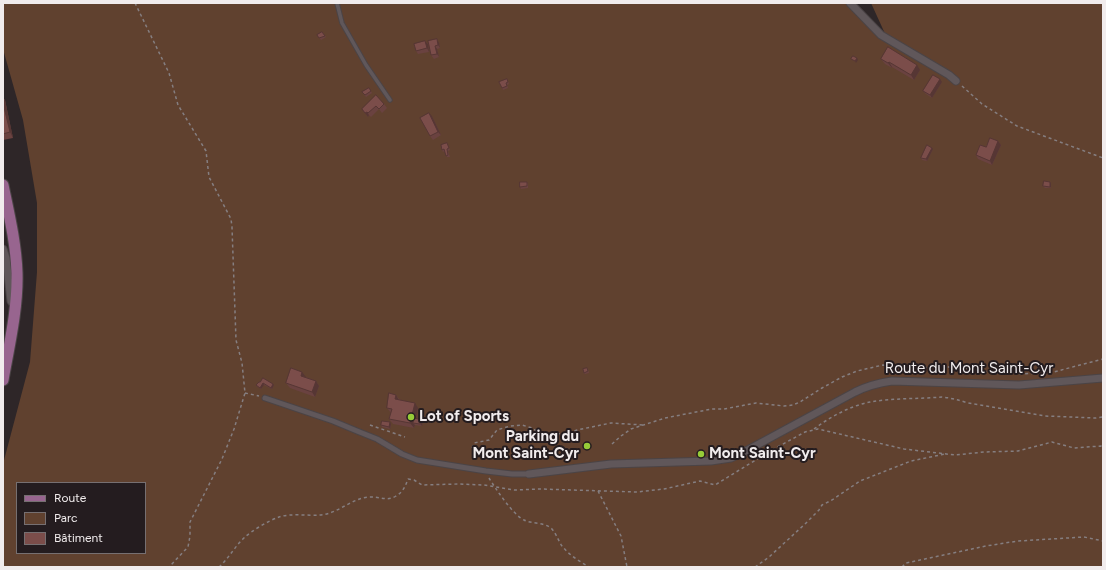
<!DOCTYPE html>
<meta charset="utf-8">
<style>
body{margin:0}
#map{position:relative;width:1106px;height:570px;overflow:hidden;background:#2e2628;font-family:Figtree,sans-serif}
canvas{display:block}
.frame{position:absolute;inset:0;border:4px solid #f1eced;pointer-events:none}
.legend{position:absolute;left:16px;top:482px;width:130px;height:72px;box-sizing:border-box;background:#241c1f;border:1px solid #766f71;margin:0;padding:5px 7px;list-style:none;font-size:12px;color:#f1eced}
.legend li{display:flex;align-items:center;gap:8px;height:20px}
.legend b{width:20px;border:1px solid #766f71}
</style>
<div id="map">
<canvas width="1106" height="570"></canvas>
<div class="frame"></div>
<ul class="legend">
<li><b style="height:5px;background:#98658f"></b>Route</li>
<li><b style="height:11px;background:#60412f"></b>Parc</li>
<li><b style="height:11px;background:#7b4d4a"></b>Bâtiment</li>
</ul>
</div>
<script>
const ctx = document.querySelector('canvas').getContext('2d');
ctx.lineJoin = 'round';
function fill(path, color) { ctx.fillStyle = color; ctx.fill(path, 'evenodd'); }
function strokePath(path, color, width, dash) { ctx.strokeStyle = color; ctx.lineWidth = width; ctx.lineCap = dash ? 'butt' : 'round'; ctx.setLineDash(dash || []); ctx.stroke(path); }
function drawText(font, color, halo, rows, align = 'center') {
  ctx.font = font + ' Figtree,sans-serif'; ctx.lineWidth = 4; ctx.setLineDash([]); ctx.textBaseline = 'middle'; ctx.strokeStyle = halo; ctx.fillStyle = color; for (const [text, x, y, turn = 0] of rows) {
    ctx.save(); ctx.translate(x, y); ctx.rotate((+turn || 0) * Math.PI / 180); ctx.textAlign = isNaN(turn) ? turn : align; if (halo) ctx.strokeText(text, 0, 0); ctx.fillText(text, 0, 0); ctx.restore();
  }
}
const green = new Path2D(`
 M3 3H845L887 38 871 3H1103V567H3V464L30 362 37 272V203L23 120 3 49ZM17 483H145V553H17Z`);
const path = new Path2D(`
 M135 3 169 73 178 105 206 151 209 177 231 219 232 227 236 340 242 363 245 393 234 429 222 459 190 522V536L188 547 169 567
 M962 86 982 104 1017 126 1103 158
 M245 393 259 396
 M370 425 405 437
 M814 429C830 417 850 406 870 402 892 398 919 399 942 397 951 398 959 400 968 403L1045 416 1096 418 1103 417
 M612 444 621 436 631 429 665 418 712 409H724L756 403 784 406 793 405 800 402 822 388 842 377 857 371 883 365 917 368 933 367H957L995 373 1010 372 1021 374 1038 373 1046 374 1103 359
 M472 448 474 443 489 440 497 430 510 426 522 425 532 428 540 433 565 434 577 430 611 423 643 425
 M489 478C495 488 514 516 524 520 532 524 543 522 551 528 556 533 558 540 562 546 569 555 579 561 589 567
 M598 491 621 536 627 567
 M219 567C229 558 235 546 245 537 253 530 268 521 279 517 291 513 308 516 321 515 339 513 352 498 369 497 379 496 387 502 396 496 403 492 405 487 408 479L414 480 422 485 459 484 484 485 514 490 540 489 637 492 664 489 700 481 715 485 772 450 805 432 818 429 904 449 955 455 984 452 1018 451 1052 442 1074 448 1101 446 1103 448
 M755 567 769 557 805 524 819 510 822 505 832 500 860 481 911 461 945 454
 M902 567 906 563 986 546 1018 541 1084 537 1103 541`);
const service = new Path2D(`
 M337 3 342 23 366 65 390 100`);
const pedestrian = new Path2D(`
 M265 398 333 421 357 431 377 439 402 454 417 460 486 471 512 474H529`);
const minor = new Path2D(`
 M850 3 881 35 949 75 956 81
 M3 249 6 258 11 301 13 304
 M529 474 611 464 711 461 731 458 744 452 855 392C867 386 878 383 892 381L1019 385 1103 378`);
const primary = new Path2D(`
 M3 185C9 214 16 243 17 273 18 308 9 346 3 380`);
const wall = new Path2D(`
 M322 32 326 37 321 40 317 35Z
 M425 41 428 44 429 52 418 54 416 51Z
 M428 41 439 43 440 48 437 49 439 57 434 59 431 55Z
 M881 59 920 70 914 80 892 67V68L885 64Z
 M508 81 509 84 507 85 508 88 503 90 502 88Z
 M942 82 932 98 926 94 923 91Z
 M369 88 372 93 366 97 362 92Z
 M3 98 5 100 13 138 3 140Z
 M384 104 387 108 382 113 379 109 371 117 369 115 368 117 362 109Z
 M432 116 441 135 433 140 430 136Z
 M998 141 1001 145 992 165 978 159 976 155 986 147Z
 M448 145 450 150 448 151 450 157H447L444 151 443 152 442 150Z
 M933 149 927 161 922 160 921 158Z
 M527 182 528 184V188L521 189 520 187Z
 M1050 182 1051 184V188H1045L1043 186Z
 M588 369 589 373 585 374 584 373Z
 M306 377 316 381 319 386 315 397 290 388 286 383Z
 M259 382 274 385 272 389 264 385 261 389 258 387 256 385Z
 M396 395 399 399 418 408 416 418 423 421 422 426 415 425 414 428 393 424 389 419 391 413 387 408Z
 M390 422 391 424 390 429 382 427 381 425Z`);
const shadedWall = new Path2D(`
 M437 39 439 43 440 48 438 45Z
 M425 41 428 44 429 52 427 48Z
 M435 46 437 49 439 57 437 54Z
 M857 58 858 60 856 63 855 61Z
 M889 62 892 67V68L888 63Z
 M917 65 920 70 914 80 911 75Z
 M940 79 942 82 932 98 930 95Z
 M3 98 5 100 13 138 10 132 3 103Z
 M367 112 369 115 368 117 365 113Z
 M429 113 432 116 441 135 438 132Z
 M998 141 1001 145 992 165 990 161Z
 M932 148 933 149 927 161 926 159Z
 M1050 182 1051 184V188L1050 187Z
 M302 372 306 377 301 376Z
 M316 381 319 386 315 397 312 392Z
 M263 383 264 385 261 389 260 388Z
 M273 384 274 385 272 389 271 388Z
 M396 395 399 400 395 399Z
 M415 403 418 408 415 423H413L415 425 414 428 410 423Z
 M421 420 423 421 422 426 420 424Z
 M390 422 391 424 390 429 389 427Z`);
const building = new Path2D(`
 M322 32 325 36 319 38 317 35Z
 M437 39 438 45 435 46 437 54 431 55 428 41Z
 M425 41 427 48 416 51 414 44Z
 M888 47 917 65 911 75 889 62 888 63 881 59Z
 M853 56 857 58 855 61 851 59Z
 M933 75 940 79 930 95 923 91Z
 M507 79 508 82 506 83 507 86 502 88 499 82Z
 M369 88 371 91 365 95 362 92Z
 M376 95 384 104 379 109 376 106 368 113 367 112 365 113 362 109Z
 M3 103 10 132 3 134Z
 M429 113 438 132 430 136 420 118Z
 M990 138 998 141 990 161 976 155 980 145 986 147Z
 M447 143 449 148 447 149 448 155 446 156 444 149 442 150 441 145Z
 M927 145 932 148 926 159 921 158Z
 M1044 181 1050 182V187L1043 186Z
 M520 182H527V186L520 187Z
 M291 368 302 372 301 376 316 381 312 392 286 383Z
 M587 368 588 371 584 373 583 369Z
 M263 378 273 384 271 388 263 383 260 388 256 385 259 382H260Z
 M389 393 396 395 395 399 415 403 410 423 389 419 392 409 387 408Z
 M415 418 421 420 420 424 413 423Z
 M382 421 390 422 389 427 381 425Z`);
const markers = [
 [411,417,4,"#97cc38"],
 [587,446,4,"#97cc38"],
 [701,454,4,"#97cc38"]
];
const streetNames = [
 ["Route du Mont Saint-Cyr",969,369]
];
const poiNames = [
 ["Lot of Sports",419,417],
 ["Parking du",579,437,"right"],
 ["Mont Saint-Cyr",579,454,"right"],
 ["Mont Saint-Cyr",709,454]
];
fill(green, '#60412f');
strokePath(service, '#4b4446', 5.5);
strokePath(pedestrian, '#4b4446', 7);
strokePath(minor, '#4b4446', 9);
strokePath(primary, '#4b4446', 13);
strokePath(path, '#857e80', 1.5, [3, 3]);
strokePath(service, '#60575a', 3.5);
strokePath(pedestrian, '#60575a', 5);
strokePath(minor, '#60575a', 7);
strokePath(primary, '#98658f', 11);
fill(wall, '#6a4240');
fill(shadedWall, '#563634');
fill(building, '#7b4d4a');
strokePath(building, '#563634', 1);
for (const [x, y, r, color] of markers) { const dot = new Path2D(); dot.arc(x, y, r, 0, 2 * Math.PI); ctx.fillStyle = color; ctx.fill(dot); strokePath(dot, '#241c1f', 1.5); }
drawText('15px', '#f1eced', '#241c1f', streetNames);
drawText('bold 15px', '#f1eced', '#241c1f', poiNames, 'left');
</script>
